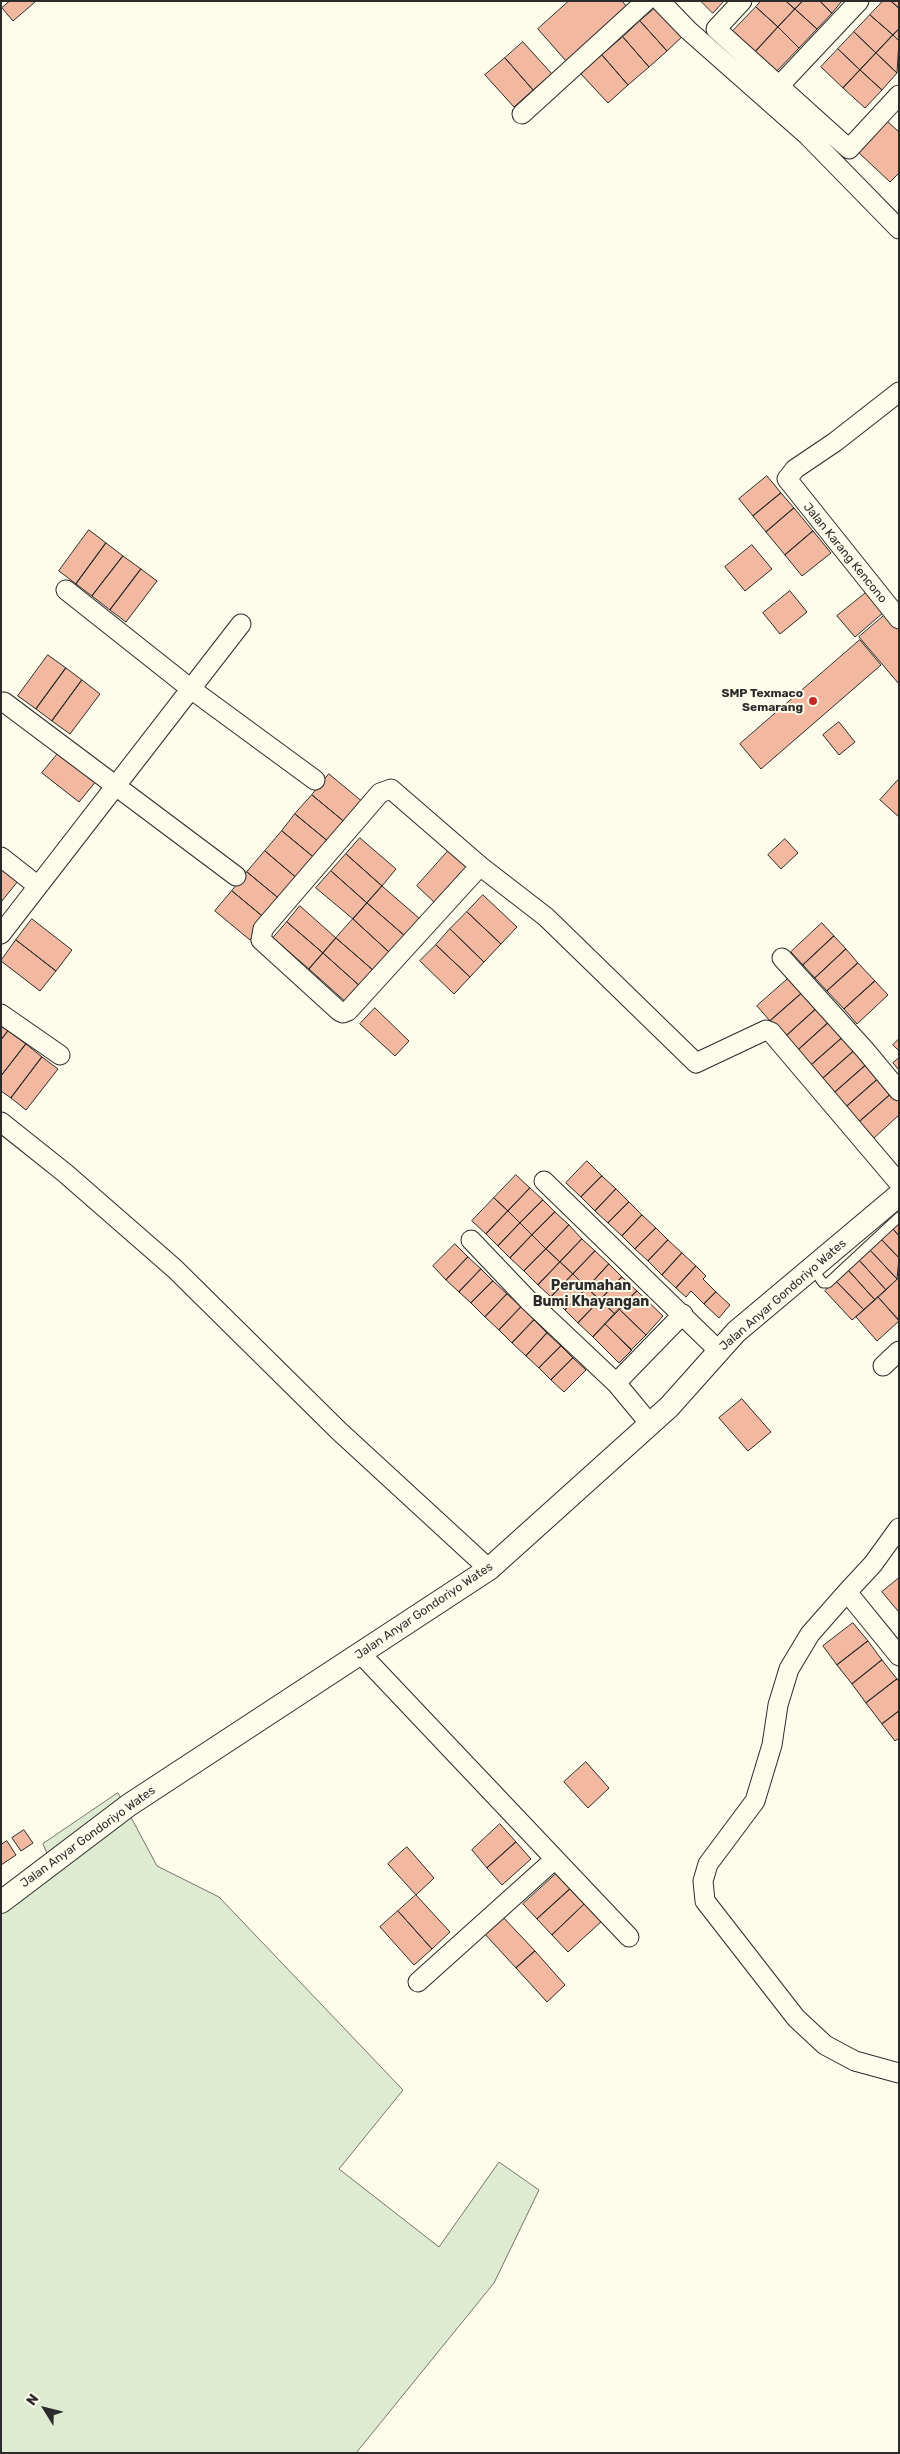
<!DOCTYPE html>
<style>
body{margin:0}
#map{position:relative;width:900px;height:2454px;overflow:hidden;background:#fdfbea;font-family:Rubik,sans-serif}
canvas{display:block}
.frame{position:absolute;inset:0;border:2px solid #2b2b2b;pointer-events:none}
.north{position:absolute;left:20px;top:2384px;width:50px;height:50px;-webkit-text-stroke:4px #fdfbea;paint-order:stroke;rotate:306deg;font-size:14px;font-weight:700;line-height:20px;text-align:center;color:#2b2b2b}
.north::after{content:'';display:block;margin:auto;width:18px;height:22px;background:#2b2b2b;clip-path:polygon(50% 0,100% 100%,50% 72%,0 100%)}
</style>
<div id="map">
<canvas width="900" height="2454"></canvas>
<div class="frame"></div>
<div class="north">N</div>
</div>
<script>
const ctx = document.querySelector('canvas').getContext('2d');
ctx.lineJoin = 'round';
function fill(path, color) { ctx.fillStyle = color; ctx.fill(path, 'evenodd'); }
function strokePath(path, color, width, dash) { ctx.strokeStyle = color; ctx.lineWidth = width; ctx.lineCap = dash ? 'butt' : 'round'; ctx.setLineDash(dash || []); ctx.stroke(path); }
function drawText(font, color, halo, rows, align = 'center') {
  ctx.font = font + ' Rubik,sans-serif'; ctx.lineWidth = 4; ctx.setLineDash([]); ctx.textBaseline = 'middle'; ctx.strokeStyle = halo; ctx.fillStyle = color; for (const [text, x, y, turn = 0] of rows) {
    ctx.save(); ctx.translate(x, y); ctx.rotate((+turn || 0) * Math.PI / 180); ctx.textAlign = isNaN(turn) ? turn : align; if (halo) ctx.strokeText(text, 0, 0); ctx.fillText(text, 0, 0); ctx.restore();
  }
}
const green = new Path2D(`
 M118 1793 157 1866 219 1897 403 2090 339 2169 439 2247 499 2162 539 2190 494 2283 356 2453H1V1889L49 1858 43 1844Z`);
const building = new Path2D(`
 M10 1H34L35 2 13 21 2 8Z
 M569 1H622L627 7 566 61 538 29Z
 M701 1H724L713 13Z
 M761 1H786L795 9 778 27 756 7Z
 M786 1H803L795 9Z
 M803 1H820L832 13 817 29 795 9Z
 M820 1H842L832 13Z
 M883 1H891L899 8V29L893 35 870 15Z
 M891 1H899V8Z
 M659 5 685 34 667 51 640 21Z
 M756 7 778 27 755 52 733 31Z
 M795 9 817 29 799 48 778 27Z
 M870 15 893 35 876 53 854 32Z
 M640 21 667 51 649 67 623 37Z
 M778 27 799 48 776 72 755 52Z
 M899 29V41L893 35Z
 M854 32 876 53 860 70 838 49Z
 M893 35 899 41 897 73 876 53Z
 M623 37 649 67 628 85 602 55Z
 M523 42 552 74 533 90 505 58Z
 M838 49 860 70 843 88 821 67Z
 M876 53 897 73 882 90 860 70Z
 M602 55 628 85 608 103 581 74Z
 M505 58 533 90 514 107 485 75Z
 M860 70 882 90 865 108 843 88Z
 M887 121 899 132V173L890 182 858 152Z
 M767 476 781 493 753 516 739 499Z
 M781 493 794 508 766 532 753 516Z
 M794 508 813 531 785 555 766 532Z
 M89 530 106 543 76 584 59 571Z
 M813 531 831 553 802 576 785 555Z
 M106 543 123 556 92 596 76 584Z
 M752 545 772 569 745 591 725 567Z
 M123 556 141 569 110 610 92 596Z
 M141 569 157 581 126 622 110 610Z
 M790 591 807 612 780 634 763 613Z
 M867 592 884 612 855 637 837 616Z
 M886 614 899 629V684L859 637Z
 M860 640 881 665 761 769 740 744Z
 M48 655 66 668 36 709 18 696Z
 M66 668 82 680 52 721 36 709Z
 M82 680 100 694 70 734 52 721Z
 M839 722 855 742 839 755 823 735Z
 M60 751 97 780 79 802 42 773Z
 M329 774 364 803 347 824 312 795Z
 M899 779V817L880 800Z
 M312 795 347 824 330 843 295 814Z
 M295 814 330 843 317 860 282 831Z
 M282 831 317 860 299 880 265 851Z
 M360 838 396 869 382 886 346 854Z
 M785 839 798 853 781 869 768 855Z
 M449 850 467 866 434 902 417 886Z
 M265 851 299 880 282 901 247 872Z
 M346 854 382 886 367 903 331 871Z
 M1 867 18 881 2 901 1 900Z
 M331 871 367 903 353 919 316 888Z
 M247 872 282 901 267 920 232 891Z
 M382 886 420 919 405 936 367 903Z
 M232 891 267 920 250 940 215 911Z
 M483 895 517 927 501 944 467 912Z
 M367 903 405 936 390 953 353 919Z
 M300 906 336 938 323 953 287 922Z
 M467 912 501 944 484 962 450 929Z
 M32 919 72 950 56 971 16 940Z
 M353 919 390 953 374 971 336 938Z
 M287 922 323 953 309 969 273 938Z
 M822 923 834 936 803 965 791 952Z
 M450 929 484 962 470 977 436 945Z
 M834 936 846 949 815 978 803 965Z
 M336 938 374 971 361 987 323 953Z
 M16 940 56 971 40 991 1 961Z
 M436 945 470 977 454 994 420 961Z
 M846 949 858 963 827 991 815 978Z
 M323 953 361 987 347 1003 309 969Z
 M858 963 875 981 844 1009 827 991Z
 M790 977 803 992 770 1021 757 1006Z
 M875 981 888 995 857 1024 844 1009Z
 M803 992 817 1008 785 1037 770 1021Z
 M375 1008 409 1041 395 1056 360 1024Z
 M817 1008 829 1022 797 1051 785 1037Z
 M829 1022 843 1037 810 1066 797 1051Z
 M1 1026 8 1031 1 1040Z
 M8 1031 26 1044 1 1076V1040Z
 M843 1037 855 1050 822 1079 810 1066Z
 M899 1039V1051L893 1045Z
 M26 1044 42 1057 11 1098 1 1091V1076Z
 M855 1050 867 1064 834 1093 822 1079Z
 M42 1057 58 1069 26 1110 11 1098Z
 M899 1058V1070L893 1063Z
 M867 1064 879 1078 846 1107 834 1093Z
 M879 1078 892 1093 859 1122 846 1107Z
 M892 1093 899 1100V1115L874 1138 859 1122Z
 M587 1161 602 1176 581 1197 566 1183Z
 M516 1175 530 1188 508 1211 494 1198Z
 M602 1176 616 1189 595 1211 581 1197Z
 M530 1188 543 1200 520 1223 508 1211Z
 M616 1189 629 1202 608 1223 595 1211Z
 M494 1198 508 1211 486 1234 472 1221Z
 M543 1200 555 1212 532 1235 520 1223Z
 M629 1202 642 1215 622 1236 608 1223Z
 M508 1211 520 1223 498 1246 486 1234Z
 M555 1212 569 1225 546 1249 532 1235Z
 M642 1215 656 1228 635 1249 622 1236Z
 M520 1223 532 1235 510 1258 498 1246Z
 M899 1223V1236L893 1229Z
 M569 1225 582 1239 560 1262 546 1249Z
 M656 1228 668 1240 648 1261 635 1249Z
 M893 1229 899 1236V1258L881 1239Z
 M532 1235 546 1249 524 1271 510 1258Z
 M582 1239 595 1251 573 1274 560 1262Z
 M881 1239 899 1258 897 1279 870 1250Z
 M668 1240 682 1253 662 1275 648 1261Z
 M455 1244 468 1257 446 1280 433 1266Z
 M546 1249 560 1262 538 1285 524 1271Z
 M870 1250 897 1279 886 1290 859 1260Z
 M595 1251 609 1264 587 1288 573 1274Z
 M682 1253 696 1266 676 1288 662 1275Z
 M468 1257 481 1269 459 1292 446 1280Z
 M859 1260 886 1290 875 1300 848 1270Z
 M560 1262 573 1274 551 1297 538 1285Z
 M609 1264 622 1277 600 1300 587 1288Z
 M696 1266 706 1276 703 1279 716 1292 704 1304 691 1291 686 1297 676 1288Z
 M481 1269 493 1281 471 1303 459 1292Z
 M848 1270 875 1300 864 1310 836 1281Z
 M573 1274 587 1288 565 1310 551 1297Z
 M622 1277 637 1291 615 1314 600 1300Z
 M899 1278V1320L878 1297Z
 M493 1281 507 1294 485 1317 471 1303Z
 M836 1281 864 1310 852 1320 825 1291Z
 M587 1288 600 1300 578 1323 565 1310Z
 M637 1291 663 1316 646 1335 619 1309Z
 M716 1292 730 1305 719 1318 704 1304Z
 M507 1294 521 1307 499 1330 485 1317Z
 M878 1297 899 1321 877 1341 856 1317Z
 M600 1300 615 1314 593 1337 578 1323Z
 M521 1307 534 1320 512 1343 499 1330Z
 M619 1309 646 1335 631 1350 605 1324Z
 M534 1320 547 1333 526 1356 512 1343Z
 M605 1324 632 1350 619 1363 593 1337Z
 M547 1333 561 1346 539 1368 526 1356Z
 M561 1346 573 1358 551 1380 539 1368Z
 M573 1358 586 1370 564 1392 551 1380Z
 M742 1399 771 1432 748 1451 719 1418Z
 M899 1578V1610L898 1611 882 1592Z
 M853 1623 868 1641 837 1665 823 1646Z
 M868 1641 882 1660 852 1684 837 1665Z
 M882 1660 897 1679 866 1703 852 1684Z
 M897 1679 899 1682V1711L882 1724 866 1703Z
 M899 1711V1738L895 1741 882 1724Z
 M586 1762 609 1788 588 1808 564 1782Z
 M500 1824 516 1842 487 1868 472 1850Z
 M24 1830 33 1843 21 1851 12 1838Z
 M7 1841 16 1855 1 1865V1845Z
 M516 1842 531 1859 502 1885 487 1868Z
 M407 1847 434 1878 416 1895 388 1864Z
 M556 1874 570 1889 537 1919 523 1904Z
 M570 1889 584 1904 552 1935 537 1919Z
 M416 1895 450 1932 432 1949 398 1911Z
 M587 1902 603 1920 568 1952 552 1935Z
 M398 1911 432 1949 414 1965 380 1927Z
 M502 1916 535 1951 516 1968 484 1933Z
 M535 1951 565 1985 547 2002 516 1968Z`);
const service = new Path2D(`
 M813 1269 823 1283H828L899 1217`);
const minor = new Path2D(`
 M660 1 688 30 808 136 899 229
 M742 1 716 29 849 149 899 95
 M779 86 859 1
 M522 114 646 1
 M899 392 835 442 795 469 787 479 899 619
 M66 590 191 689 315 780
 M4 702 236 876
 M1 857 38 886
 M480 866 348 1011 343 1013 339 1011 261 940 263 929 380 793 391 789 480 866 546 917 696 1063 766 1030 771 1032 899 1183
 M1 934 241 624
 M782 958 865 1050 899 1091
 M1 1014 60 1055
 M1 1122 65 1173 175 1269 339 1431 489 1569
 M544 1181 718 1350
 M471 1240 529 1301 616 1383 683 1314
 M883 1366 899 1351
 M616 1383 650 1424
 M899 1528 873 1564 847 1592 899 1656
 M847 1592 810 1634 789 1669 778 1705 772 1745 755 1801 708 1864 703 1881 705 1901 796 2018 825 2045 855 2061 899 2073
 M360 1653 629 1937
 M418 1982 555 1859`);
const tertiary = new Path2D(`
 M1 1902 129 1805 489 1569 669 1407 736 1332 899 1195`);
const markers = [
 [813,701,5,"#c62828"]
];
const streetNames = [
 ["Jalan Karang Kencono",845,553,51],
 ["Jalan Anyar Gondoriyo Wates",783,1295,-41],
 ["Jalan Anyar Gondoriyo Wates",424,1611,-34],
 ["Jalan Anyar Gondoriyo Wates",88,1837,-36]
];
const poiNames = [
 ["SMP Texmaco",803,694],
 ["Semarang",803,708]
];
const neighbourhoodNames = [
 ["Perumahan",591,1286],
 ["Bumi Khayangan",591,1302]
];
fill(green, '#deebd1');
strokePath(green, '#74746e', 1);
fill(building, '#f2b8a0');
strokePath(building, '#2b2b2b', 1);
strokePath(service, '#2b2b2b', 11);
strokePath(minor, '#2b2b2b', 21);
strokePath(tertiary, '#2b2b2b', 24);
strokePath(service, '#fdfbea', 9);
strokePath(minor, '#fdfbea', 19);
strokePath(tertiary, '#fdfbea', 22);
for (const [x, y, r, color] of markers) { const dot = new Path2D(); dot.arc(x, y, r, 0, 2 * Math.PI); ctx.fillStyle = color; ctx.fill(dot); strokePath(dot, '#fdfbea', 2); }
drawText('12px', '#2b2b2b', '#fdfbea', streetNames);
drawText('bold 12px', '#2b2b2b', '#fdfbea', poiNames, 'right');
drawText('bold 14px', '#2b2b2b', '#fdfbea', neighbourhoodNames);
</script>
